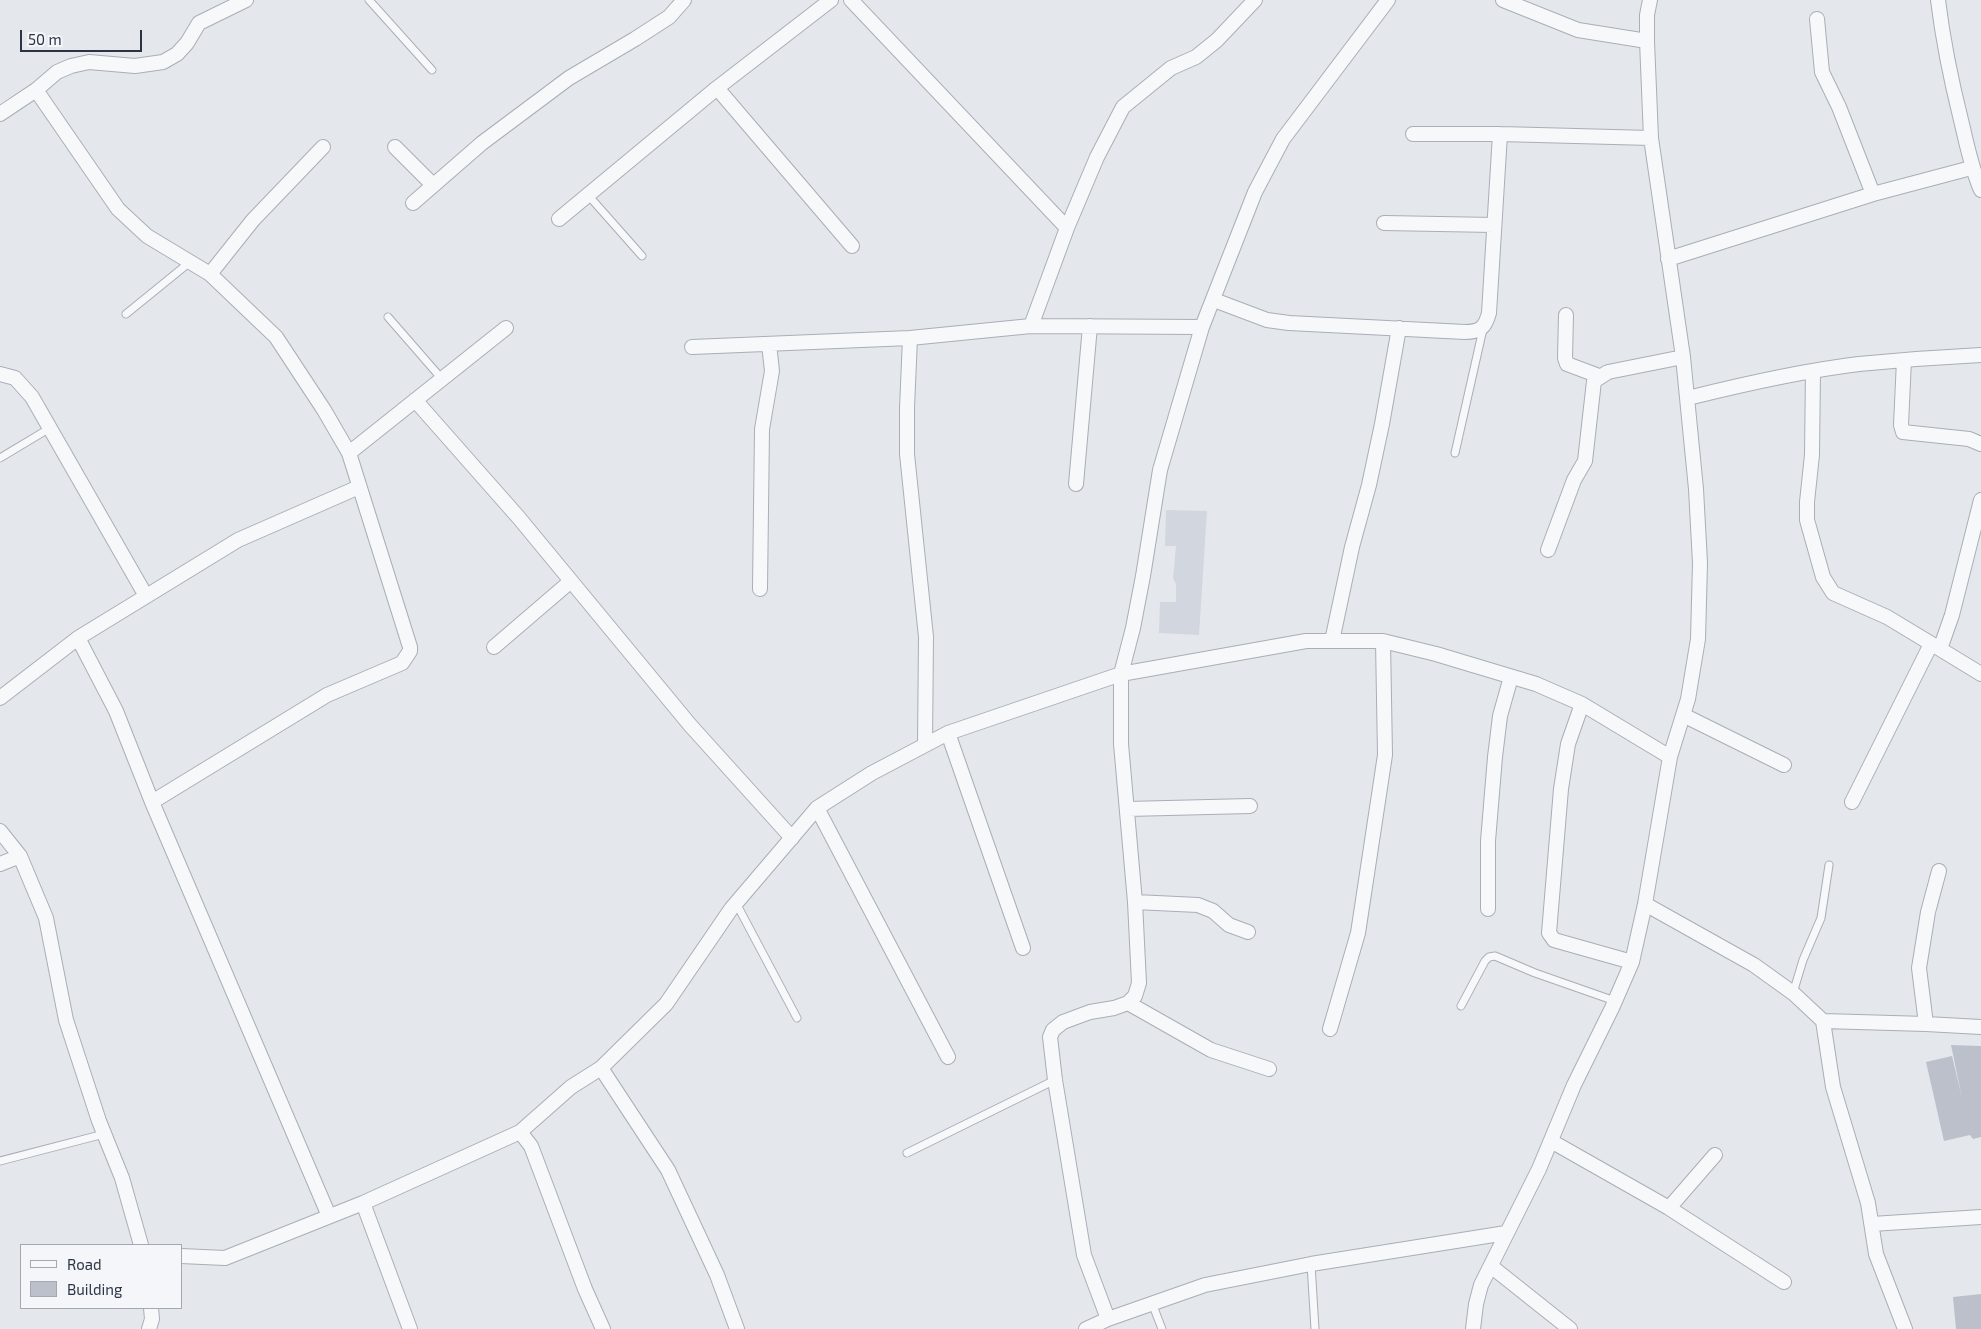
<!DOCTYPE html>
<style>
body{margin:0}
#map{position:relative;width:1981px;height:1329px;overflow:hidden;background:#e4e7ec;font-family:"Exo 2",sans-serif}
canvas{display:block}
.legend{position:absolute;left:20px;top:1244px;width:162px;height:65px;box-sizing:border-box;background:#f4f6f9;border:1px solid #a4a8b1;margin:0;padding:6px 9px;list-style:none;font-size:15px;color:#2b3445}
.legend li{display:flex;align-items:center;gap:10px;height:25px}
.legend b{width:25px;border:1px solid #a4a8b1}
.scale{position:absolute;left:20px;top:30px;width:122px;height:22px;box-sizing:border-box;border:2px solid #2b3445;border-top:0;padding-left:6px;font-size:15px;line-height:18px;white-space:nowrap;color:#2b3445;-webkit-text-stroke:4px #f4f6f9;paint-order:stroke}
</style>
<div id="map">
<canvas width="1981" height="1329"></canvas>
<ul class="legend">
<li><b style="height:6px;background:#f7f8fa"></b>Road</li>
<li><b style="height:14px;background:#bbc0ca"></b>Building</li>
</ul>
<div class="scale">50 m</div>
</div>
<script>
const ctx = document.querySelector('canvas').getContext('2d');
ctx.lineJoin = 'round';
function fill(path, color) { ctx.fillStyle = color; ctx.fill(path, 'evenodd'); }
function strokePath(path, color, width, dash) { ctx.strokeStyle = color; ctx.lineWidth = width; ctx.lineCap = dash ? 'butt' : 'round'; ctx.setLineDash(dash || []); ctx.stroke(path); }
const built = new Path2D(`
 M1166 510 1207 511 1199 635 1159 633 1160 602H1176V584L1173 578 1176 546H1165Z`);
const building = new Path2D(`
 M1951 1045 1981 1046V1137L1973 1139 1970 1135 1944 1141 1926 1062 1952 1056 1962 1098Z
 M1981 1294V1329H1956L1953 1297Z`);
const service = new Path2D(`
 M369 0 432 70
 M588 195 642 256
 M126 314 190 262
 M388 317 442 379
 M1455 453 1483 329
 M0 458 50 428
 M736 903 797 1018
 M1793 993 1803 960 1821 918 1829 865
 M1461 1006 1485 961 1489 957 1495 956 1535 973 1615 1001
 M907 1153 1055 1080
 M0 1161 104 1134
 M1311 1264 1315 1329
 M1152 1303 1162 1329`);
const minor = new Path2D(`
 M851 0 1067 228
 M1503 0 1578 30 1647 41
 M1938 0C1943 41 1951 80 1961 120 1967 145 1971 167 1981 190
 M1817 19 1822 72 1839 107 1873 194
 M717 88 852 246
 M36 90 118 209 147 236 210 274 276 337 324 410 349 453 410 647V651L402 663 327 695 152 802
 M0 114 36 90 57 72 71 66 89 62 135 66 163 62 177 54 187 43 199 23 246 0
 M1413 134H1500L1651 138
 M395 147 433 185
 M413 203 482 143 569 78 635 39 669 17 684 0
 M559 219 717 88 831 0
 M1384 223 1494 225
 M1668 259 1873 194 1971 168
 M210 274 253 220 323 147
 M1214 300 1267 320 1289 323 1465 332C1480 332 1485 328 1489 313L1500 134
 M1566 315 1565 358 1567 364 1599 376
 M1031 326 1067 228 1097 157 1123 107 1171 68 1196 57 1217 40 1255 0
 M910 338 907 408V454L926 637 925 745
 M692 347 910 338 1031 326 1202 327
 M1904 360 1901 425 1903 432 1969 439 1981 444
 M1813 371 1812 455 1807 502V520L1823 577 1833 593 1887 617 1940 649
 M0 374 15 378 32 397 146 596
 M1688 398C1744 384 1801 371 1859 364 1900 360 1941 357 1981 355
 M415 400 519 518 690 725 792 838
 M349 453 506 328
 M1076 484 1090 326
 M1981 500 1952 615 1940 649 1981 674
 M1548 550 1574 480 1585 461 1594 381 1608 372 1683 357
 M760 589 762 429 772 371 769 344
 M78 638 116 711 152 802 329 1216
 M1332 641 1352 547 1369 485 1382 424 1399 328
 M494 647 571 581
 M0 698 78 638 238 540 359 487
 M1582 704 1568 744 1561 789 1549 933 1554 940 1632 962
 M1683 715 1784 765
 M948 733 1023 948
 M1852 802 1931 644
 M817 808 948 1057
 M1127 809 1250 806
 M0 831 20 856 46 918 66 1020 99 1121 122 1178 141 1245
 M0 864 20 856
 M1939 871 1928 912 1919 968 1926 1024 1981 1027
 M1135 902 1198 905 1213 911 1229 925 1248 932
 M1645 904 1754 965 1793 993 1823 1021 1833 1087 1868 1203 1876 1254 1905 1329
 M1488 909V841L1495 757 1500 716 1511 677
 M1128 1003 1211 1050 1269 1069
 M1823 1021 1926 1024
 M1330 1029 1358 933 1385 755 1383 641
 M601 1068 668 1170 717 1275 737 1329
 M520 1132 531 1146 585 1289 603 1329
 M1551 1141 1669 1208 1715 1155
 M363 1203 410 1329
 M1669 1208 1784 1282
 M1872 1224 1981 1217
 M181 1256 225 1258 363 1203 520 1132 571 1087 601 1068 666 1004 731 909 817 808 872 773 948 733 1121 674 1306 641H1383L1436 654 1536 684 1582 704 1670 757
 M1492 1267 1570 1329
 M1108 1319 1084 1255 1055 1080 1050 1037 1053 1030 1063 1022 1090 1012 1114 1008 1128 1003 1135 996 1139 983 1135 902 1121 744V674L1133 628 1143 576 1160 470 1202 327 1255 192 1283 139 1388 0
 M149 1329 152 1319 151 1308
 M1086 1329 1108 1319 1205 1285 1311 1264 1506 1233
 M1473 1329 1476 1304 1481 1285 1539 1169 1574 1085 1612 1008 1632 962 1645 904 1670 757 1688 699 1698 639 1700 563 1696 489 1683 357 1651 138 1647 41V15L1650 0`);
fill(built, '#d2d6de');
fill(building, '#bbc0ca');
strokePath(service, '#a9aeb7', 9);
strokePath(minor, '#a9aeb7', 16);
strokePath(service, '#f7f8fa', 7);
strokePath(minor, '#f7f8fa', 14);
</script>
